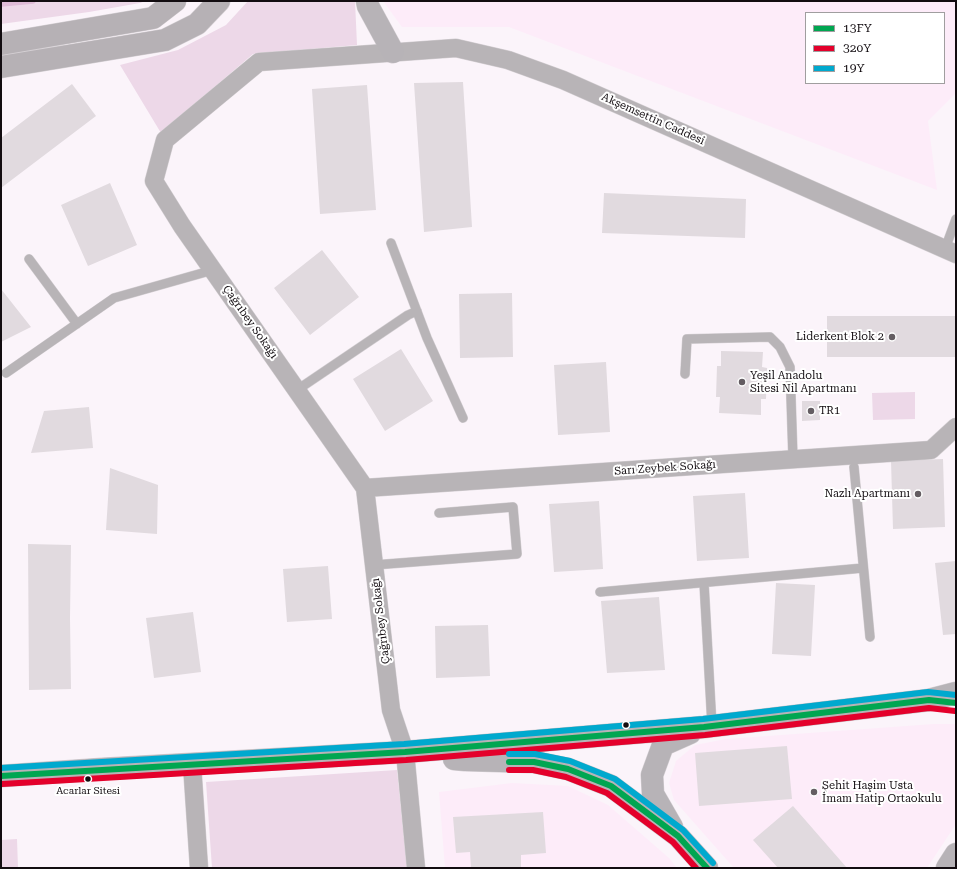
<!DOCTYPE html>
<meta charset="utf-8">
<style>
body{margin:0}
#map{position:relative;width:957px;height:869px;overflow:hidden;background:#fbf4fa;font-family:"Roboto Serif",serif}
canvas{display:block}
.frame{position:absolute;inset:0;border:2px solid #120c10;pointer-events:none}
.legend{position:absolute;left:805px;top:12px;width:140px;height:72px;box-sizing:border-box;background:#fff;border:1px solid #a09e9f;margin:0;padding:5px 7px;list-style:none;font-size:12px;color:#120c10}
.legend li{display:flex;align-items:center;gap:8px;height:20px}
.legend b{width:20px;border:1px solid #a09e9f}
</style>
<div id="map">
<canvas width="957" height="869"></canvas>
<div class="frame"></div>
<ul class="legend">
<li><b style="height:5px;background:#00a651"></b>13FY</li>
<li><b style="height:5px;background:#e4002b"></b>320Y</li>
<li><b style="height:5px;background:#00a9ce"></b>19Y</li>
</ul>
</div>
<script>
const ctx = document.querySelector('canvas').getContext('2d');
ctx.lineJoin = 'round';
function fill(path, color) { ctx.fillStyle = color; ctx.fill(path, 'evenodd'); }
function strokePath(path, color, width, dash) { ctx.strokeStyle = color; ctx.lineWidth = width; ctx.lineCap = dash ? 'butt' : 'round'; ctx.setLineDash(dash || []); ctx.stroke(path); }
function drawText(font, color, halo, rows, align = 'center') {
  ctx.font = font + ' "Roboto Serif",serif'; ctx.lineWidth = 4; ctx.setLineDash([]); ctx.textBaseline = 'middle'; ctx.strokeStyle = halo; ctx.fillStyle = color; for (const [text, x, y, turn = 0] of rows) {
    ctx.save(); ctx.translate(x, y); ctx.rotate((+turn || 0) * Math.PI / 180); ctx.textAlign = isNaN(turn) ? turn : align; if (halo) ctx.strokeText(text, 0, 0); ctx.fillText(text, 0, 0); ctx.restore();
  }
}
const built = new Path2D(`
 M383 1H956V93L928 121 937 190 509 27H402ZM806 13H944V83H806Z
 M934 724H956V824L927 868H734L674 800 669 783 676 761 695 745 726 739Z
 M512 783 568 786 608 805 669 858 677 868H445L439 792Z`);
const green = new Path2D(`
 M1 1H145L140 3 89 12 1 24Z
 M248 1H355L357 45 253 54 161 133 120 65 178 50 226 25Z
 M915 392V419L873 420 872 393Z
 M397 770 407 868H212L206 782Z
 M17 839 18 868H1V840Z`);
const stream = new Path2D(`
 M1 4 33 1`);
const building = new Path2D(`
 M463 82 472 227 424 232 414 83Z
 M72 84 96 116 1 188V138Z
 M367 85 376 210 320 214 312 89Z
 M110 183 137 245 88 266 61 205Z
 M604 193 746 199 745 238 602 233Z
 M322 250 359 297 310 335 274 288Z
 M1 289 31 327 1 342Z
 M512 293 513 357 460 358 459 294Z
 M827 316H956V357H827Z
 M401 349 433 401 385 431 353 379Z
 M721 351 763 352 762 367 767 368 766 399H761V415L719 413 720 397H716L717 366H721Z
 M606 362 610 432 558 435 554 365Z
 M802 401H820V420L802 421Z
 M89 407 93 448 31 453 44 411Z
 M943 459 945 527 893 529 891 461Z
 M110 468 158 485 157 534 106 530Z
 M745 493 749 558 697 561 693 496Z
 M599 501 603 569 554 572 549 504Z
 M28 544 71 545 70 618 71 689 29 690Z
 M956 561V634L943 635 935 563Z
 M328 566 332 619 287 622 283 569Z
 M776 583 815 585 811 656 772 654Z
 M659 597 665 670 607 673 601 601Z
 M193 612 201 672 154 678 146 618Z
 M488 625 490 676 436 678 435 626Z
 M787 746 792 799 699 806 695 753Z
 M793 806 847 868H778L753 840Z
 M543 812 546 853 521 855V868H471L470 852 456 853 453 817Z`);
const service = new Path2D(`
 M391 243 427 338 463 418
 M945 249 956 219
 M29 259 77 324
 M6 373 114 298 213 270
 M685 374 687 339 770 337 780 347 790 367 793 459
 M297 390 408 315 417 311
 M854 467 870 637
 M374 565 517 554 513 507 439 513
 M704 583 712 726
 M600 592 863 568`);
const minor = new Path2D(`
 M365 488 931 450 956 427
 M192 764 199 868
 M416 868 405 752 391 710 365 488 182 226 154 181 165 140 259 62 456 48 508 60 563 80 956 254`);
const secondary = new Path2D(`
 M367 1 368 6 393 52
 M454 759 465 760 534 762 568 769 611 786 678 836 707 868
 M1 776 102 769 405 752 704 727 929 700 956 693
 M672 827 653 794 652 775 663 745 690 733
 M947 868 956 854`);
const motorway = new Path2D(`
 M1 44 153 18 175 1
 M1 67 165 40 197 24 219 1`);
const bus1 = new Path2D(`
 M509 762H534L568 769 611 786 678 836 707 868
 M1 776 405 752 704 727 929 700 956 703`);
const bus2 = new Path2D(`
 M509 770H533L566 777 607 793 673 842 696 868
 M2 784 406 760 705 735 929 708 955 711`);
const bus3 = new Path2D(`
 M509 754H535L570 761 615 779 683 830 713 863
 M1 768 404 744 703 719 928 692 956 695`);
const markers = [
 [892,337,4,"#645d62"],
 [742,382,4,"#645d62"],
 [811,411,4,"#645d62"],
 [918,494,4,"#645d62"],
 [626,725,3.5,"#120c10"],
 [88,779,3.5,"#120c10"],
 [814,792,4,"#645d62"]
];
const busNames = [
 ["Acarlar Sitesi",88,791]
];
const streetNames = [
 ["Akşemsettin Caddesi",653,119,24],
 ["Çağrıbey Sokağı",250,322,55],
 ["Sarı Zeybek Sokağı",665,468,-4],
 ["Çağrıbey Sokağı",381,621,-97]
];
const poiNames = [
 ["Liderkent Blok 2",884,337,"right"],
 ["Yeşil Anadolu",750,376],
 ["Sitesi Nil Apartmanı",750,389],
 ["TR1",819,411],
 ["Nazlı Apartmanı",910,494,"right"],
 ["Şehit Haşim Usta",822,786],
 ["İmam Hatip Ortaokulu",822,799]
];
fill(built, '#fdecf9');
fill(green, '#edd8e8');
strokePath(stream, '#dfbbd7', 5.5);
fill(building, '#e1dadf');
strokePath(service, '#d5d0d4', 10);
strokePath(minor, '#d5d0d4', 19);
strokePath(secondary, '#d5d0d4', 23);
strokePath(motorway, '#d5d0d4', 23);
strokePath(service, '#b8b4b7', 9);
strokePath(minor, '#b8b4b7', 18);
strokePath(secondary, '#b7b3b7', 22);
strokePath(motorway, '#b6b1b5', 22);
strokePath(bus1, '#00a651', 6);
strokePath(bus2, '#e4002b', 6);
strokePath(bus3, '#00a9ce', 6);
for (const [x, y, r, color] of markers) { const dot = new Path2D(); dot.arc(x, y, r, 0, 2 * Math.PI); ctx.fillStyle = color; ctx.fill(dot); strokePath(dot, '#fff', 1.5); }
drawText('10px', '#120c10', '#fff', busNames);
drawText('11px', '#120c10', '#fff', streetNames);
drawText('11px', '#120c10', '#fff', poiNames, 'left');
</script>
